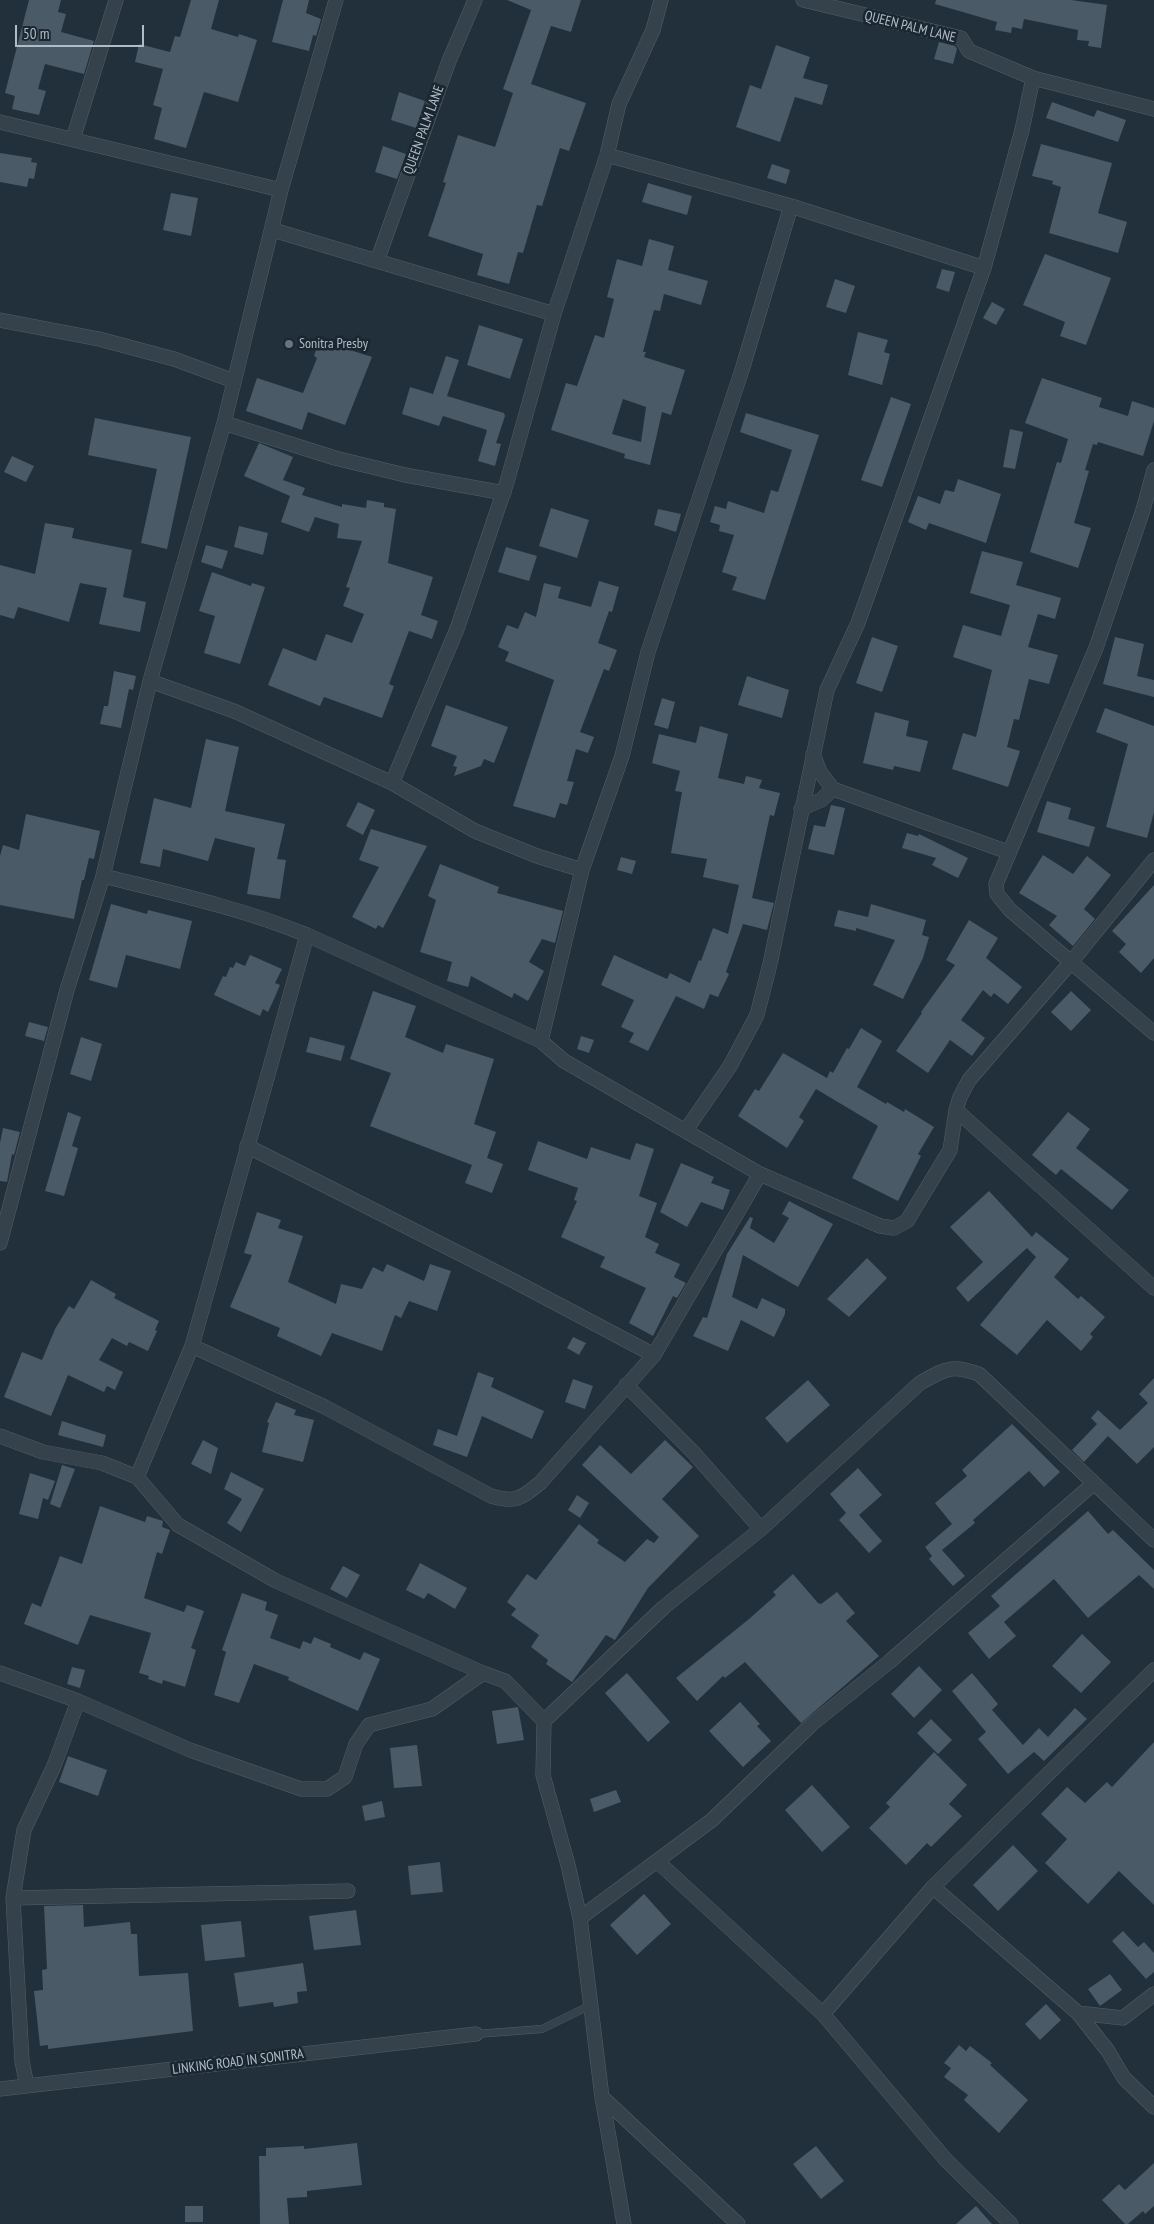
<!DOCTYPE html>
<style>
body{margin:0}
#map{position:relative;width:1154px;height:2224px;overflow:hidden;background:#21303b;font-family:"PT Sans Narrow",sans-serif}
canvas{display:block}
.scale{position:absolute;left:15px;top:25px;width:129px;height:22px;box-sizing:border-box;border:2px solid #b0bcc7;border-top:0;padding-left:6px;font-size:15px;line-height:18px;white-space:nowrap;color:#b0bcc7;-webkit-text-stroke:4px #1a2630;paint-order:stroke}
</style>
<div id="map">
<canvas width="1154" height="2224"></canvas>
<div class="scale">50 m</div>
</div>
<script>
const ctx = document.querySelector('canvas').getContext('2d');
ctx.lineJoin = 'round';
function fill(path, color) { ctx.fillStyle = color; ctx.fill(path, 'evenodd'); }
function strokePath(path, color, width, dash) { ctx.strokeStyle = color; ctx.lineWidth = width; ctx.lineCap = dash ? 'butt' : 'round'; ctx.setLineDash(dash || []); ctx.stroke(path); }
function drawText(font, color, halo, rows, align = 'center') {
  ctx.font = font + ' "PT Sans Narrow",sans-serif'; ctx.lineWidth = 5; ctx.setLineDash([]); ctx.textBaseline = 'middle'; ctx.strokeStyle = halo; ctx.fillStyle = color; for (const [text, x, y, turn = 0] of rows) {
    ctx.save(); ctx.translate(x, y); ctx.rotate((+turn || 0) * Math.PI / 180); ctx.textAlign = isNaN(turn) ? turn : align; if (halo) ctx.strokeText(text, 0, 0); ctx.fillText(text, 0, 0); ctx.restore();
  }
}
const building = new Path2D(`
 M29 0H61L58 12 66 14 61 32 94 41 84 74 45 64 38 89 46 91 39 115 12 109 15 96 5 93Z
 M191 0H219L211 29 238 37 239 34 257 40 238 102 204 92 186 148 154 139 162 108 153 105 163 69 135 62 139 44 170 52 175 36 180 37Z
 M283 0H309L306 13 321 19 316 36 313 35 309 51 272 42Z
 M507 0H581L571 32 551 26 531 84 586 103 569 151 560 148 542 206 537 205 523 253 518 252 509 284 477 275 483 254 428 236 446 183 443 182 458 135 495 147 513 93 503 89 531 10Z
 M936 0H1071L1107 5 1101 48 1088 46 1089 41 1077 40 1078 30 1024 19 1022 29 1012 27 1011 33 995 30 997 22 935 4Z
 M939 42 955 46 957 49 953 64 934 59Z
 M776 45 810 57 803 78 828 85 822 105 795 97 780 142 736 127 750 85 761 89Z
 M399 92 425 101 416 128 391 120Z
 M1052 102 1094 117 1097 110 1126 120 1118 142 1046 118Z
 M1041 144 1112 163 1098 213 1127 222 1118 253 1049 233 1061 187 1052 184 1053 181 1032 176Z
 M383 146 406 154 397 179 375 172Z
 M0 153 32 158 31 162 37 163 34 179 29 178 27 187 0 182Z
 M772 164 790 170 786 184 767 178Z
 M648 183 692 196 687 215 642 202Z
 M171 193 198 198 191 236 163 230Z
 M649 239 674 246 668 270 708 281 701 305 664 294 660 311 654 310 643 352H646L644 357 685 370 671 415 662 412 650 465 624 458 625 454 551 430 566 383 577 386 595 335 604 338 614 299 607 297 617 259 642 266ZM623 399 646 407 641 442 612 434Z
 M1045 254 1111 278 1086 345 1060 336 1065 322 1023 305Z
 M942 269 955 272 949 292 936 288Z
 M835 279 855 286 846 313 826 307Z
 M992 302 1005 309 996 325 983 318Z
 M479 325 523 339 510 379 467 365Z
 M858 332 888 340 884 352 890 354 882 385 848 375Z
 M319 340 372 357 345 425 308 412 302 430 246 411 257 378 303 393 317 358 314 356Z
 M446 356 459 360 447 396 504 413 505 416 496 443 501 444 495 466 478 461 487 430 443 416 439 426 402 414 410 387 433 394Z
 M1042 378 1102 398 1099 407 1128 416 1132 401 1154 408V421L1143 456 1098 442 1097 445 1093 444 1085 470 1089 471 1074 523 1091 528 1078 568 1030 552 1057 462 1061 463 1068 439 1025 423Z
 M891 397 911 404 882 487 861 480Z
 M746 413 819 435 765 600 732 590 737 577 722 572 734 535 719 531 720 525 710 522 715 506 726 509 728 501 764 513 771 490 778 492 792 450 740 432Z
 M95 418 191 437 167 549 141 543 157 469 88 455Z
 M1010 429 1023 432 1015 469 1003 467Z
 M259 443 293 457 283 480 305 488 302 495 342 507V504L366 508 367 500 384 503V507L396 509 388 563 433 577 421 615 438 621 432 639 409 631 389 684 394 686 382 718 324 697 320 706 268 685 283 648 316 661 326 634 352 643 364 614 343 606 350 588 346 587 362 541 337 538 339 524 315 517 309 532 281 522 290 496 244 476Z
 M12 456 34 466 26 482 4 472Z
 M958 479 1001 494 986 543 929 523 926 530 908 522 918 496 940 504 945 490 954 492Z
 M551 508 589 520 577 558 539 546Z
 M658 509 681 514 676 532 654 525Z
 M45 523 74 528 72 538 132 550 123 597 146 602 140 632 99 624 107 588 80 583 69 622 18 607 14 619 0 615V565L35 574Z
 M239 526 268 533 263 555 234 547Z
 M206 545 228 551 222 569 201 562Z
 M506 547 537 556 529 581 498 572Z
 M982 551 1023 562 1016 585 1061 598 1055 619 1038 614 1028 647 1058 655 1049 684 1029 679 1019 720 1014 719 1007 747 1020 751 1008 787 952 769 963 733 976 737 992 670 953 657 963 625 1001 636 1010 605 970 593Z
 M212 572 251 586 252 583 265 587 240 664 204 653 215 616 199 611Z
 M599 581 619 587 612 612 609 611 598 643 617 650 609 671 604 669 580 732 594 737 588 753 576 749 567 781 574 782 567 805 560 803 555 818 513 806 554 680 505 661 509 652 498 647 507 625 518 629 525 612 536 617 544 583 561 587 558 598 591 607Z
 M872 637 898 646 882 692 856 683Z
 M1115 637 1144 644 1137 676 1154 680V697L1103 684Z
 M114 671 136 676 133 690 129 689 121 728 100 724 104 706H108Z
 M747 676 789 690 782 718 738 705Z
 M662 698 675 702 668 729 654 725Z
 M446 705 508 727 494 763 484 759 481 766 454 776 457 767 453 766 457 756 431 746Z
 M1105 708 1154 726V812L1147 838 1106 827 1128 744 1096 732Z
 M875 712 909 721 906 736 928 741 920 772 894 766 893 770 863 763Z
 M700 726 728 734 718 778 744 784 746 776 762 780 759 788 780 793 774 816 770 815 752 898 774 903 767 930 743 924 726 972 729 974 718 997 710 994 704 1009 676 996 648 1051 629 1042 634 1033 621 1027 634 1000 601 985 614 955 667 979 670 973 690 983 699 960 701 961 713 928 728 934 739 885 703 877 707 859 671 853 682 792 675 791 680 771 652 763 659 734 696 743Z
 M206 739 239 747 225 811 285 824 277 859 286 860 280 899 247 894 255 848 215 838 208 861 163 849 160 867 140 863 154 798 191 808Z
 M1047 801 1071 808 1068 819 1095 827 1089 847 1037 832Z
 M358 802 375 810 363 835 346 826Z
 M831 805 845 808 834 855 808 849 814 825 825 827Z
 M26 814 100 831 94 859 89 858 84 880H82L74 919 0 905V856L3 845 19 850Z
 M371 829 427 846 383 928 378 925 376 929 352 917 379 867 359 860Z
 M907 833 918 836 919 834 968 858 958 878 932 865 936 858 902 848Z
 M1043 855 1073 874 1087 856 1111 875 1084 909 1095 919 1073 946 1049 925 1057 916 1019 893Z
 M621 857 636 861 632 874 617 870Z
 M440 864 499 887 497 893 563 911 555 943 542 939 529 962 544 971 528 1001 514 993 512 998 471 976 468 987 447 981 452 962 420 952 436 900 428 896Z
 M1154 885V958L1141 973 1119 952 1126 944 1112 931Z
 M111 904 147 914 148 910 192 921 180 969 126 955 117 988 89 980Z
 M871 904 926 920 922 935 929 937 923 958 903 999 873 985 895 940 856 928V931L834 926 838 910 868 917Z
 M969 920 998 938 986 958 1022 987 1008 1004 994 993 991 997 983 990 961 1020 985 1038 972 1056 950 1040 928 1073 896 1051 922 1013 921 1012 955 965 946 960Z
 M250 955 282 969 275 983 280 985 274 999 268 1012 263 1009 260 1016 214 995 223 976 226 977 230 967 233 968 236 962 245 966Z
 M373 991 416 1006 405 1037 443 1053 446 1044 494 1059 474 1124 496 1132 487 1158 503 1164 492 1193 465 1183 472 1165 370 1126 391 1073 350 1059Z
 M1071 991 1091 1010 1071 1031 1051 1012Z
 M29 1022 48 1027 44 1041 25 1036Z
 M861 1028 882 1041 857 1087 886 1104 887 1102 904 1112 905 1109 934 1127 918 1154 921 1156 898 1201 852 1178 878 1126 816 1089 799 1117 804 1121 787 1148 738 1116 755 1089 759 1091 783 1053 827 1078 830 1071 833 1073 847 1048 849 1049Z
 M581 1036 594 1040 589 1053 577 1049Z
 M81 1037 102 1044 91 1081 70 1074Z
 M310 1037 345 1046 341 1061 306 1052Z
 M68 1112 81 1117 72 1146 78 1148 64 1196 45 1191Z
 M1068 1112 1090 1129 1076 1148 1129 1190 1112 1210 1061 1169 1056 1175 1032 1155Z
 M3 1128 20 1132 14 1155 12 1154 7 1182 0 1181V1143Z
 M538 1141 587 1159 591 1147 630 1160 636 1143 654 1149 639 1196 657 1203 645 1237 659 1244 655 1253 680 1264 674 1277 686 1283 677 1298 673 1296 653 1336 629 1323 646 1288 600 1267 605 1257 561 1237 577 1201 574 1200 578 1188 528 1170Z
 M681 1163 714 1177 711 1183 730 1190 723 1210 701 1202 687 1227 660 1212Z
 M989 1191 1032 1237 1036 1232 1069 1259 1054 1277 1078 1299 1081 1296 1105 1317 1090 1334 1093 1337 1081 1351 1047 1320 1017 1355 980 1325 1036 1257 1027 1248 968 1302 956 1288 983 1262 950 1227Z
 M789 1201 833 1224 798 1287 743 1255 732 1297 757 1309 762 1298 785 1309V1314L774 1337 741 1320 728 1351 693 1336 703 1317 707 1318 727 1254 750 1217 753 1218 750 1228 774 1243 789 1218 782 1214Z
 M257 1212 281 1220 278 1228 303 1236 288 1282 336 1304 341 1284 362 1289 373 1267 383 1272 387 1264 424 1281 430 1264 451 1271 437 1311 409 1301 401 1318 395 1315 382 1351 332 1333 321 1356 277 1336 280 1328 230 1307 252 1255 244 1253Z
 M867 1258 887 1278 849 1317 827 1299Z
 M91 1280 116 1294 114 1298 159 1321 155 1330 157 1331 148 1351 129 1342 127 1346 112 1338 99 1360 123 1372 115 1390 107 1386 104 1392 68 1375 51 1416 4 1397 22 1352 42 1360 55 1329 69 1306 74 1309Z
 M573 1337 586 1343 579 1355 567 1348Z
 M478 1372 494 1378 491 1387 544 1411 532 1439 482 1416 467 1457 433 1445 438 1429 457 1436Z
 M1154 1378V1447L1137 1464 1108 1436 1084 1462 1072 1450 1097 1424 1091 1418 1098 1410 1120 1430 1148 1403 1139 1394Z
 M573 1379 593 1386 585 1409 565 1402Z
 M808 1380 830 1405 787 1443 765 1418Z
 M276 1402 296 1410 294 1415 314 1420 303 1462 262 1452 269 1423 267 1422Z
 M62 1421 106 1435 103 1447 58 1435Z
 M1012 1424 1060 1472 1044 1487 1029 1471 973 1520 975 1523 942 1550 965 1576 953 1586 929 1559 932 1556 925 1547 952 1524 935 1503 967 1476 962 1470Z
 M203 1440 218 1448 211 1474 191 1464Z
 M665 1440 693 1467 662 1499 699 1536 648 1588 615 1640 606 1635 572 1682 546 1664 548 1660 531 1647 539 1635 511 1615 516 1609 507 1602 527 1574 536 1580 579 1524 599 1540 597 1543 625 1562 647 1539 654 1543 659 1537 582 1465 600 1445 631 1474Z
 M62 1465 75 1469 60 1508 50 1504Z
 M858 1468 882 1495 859 1515 882 1541 869 1553 839 1520 846 1513 830 1494Z
 M231 1472 264 1489 241 1532 227 1523 242 1499 224 1489Z
 M30 1473 55 1481 48 1500 43 1498 38 1519 19 1514Z
 M577 1495 589 1503 580 1518 568 1510Z
 M100 1506 145 1522 147 1516 163 1521 162 1527 170 1530 162 1554 157 1552 144 1598 184 1612 187 1605 204 1611 191 1648 196 1650 185 1687 163 1680 162 1684 148 1679 149 1676 139 1673 151 1633 90 1615 78 1645 24 1624 32 1603 41 1607 60 1556 82 1564Z
 M1088 1511 1108 1534 1113 1530 1154 1570V1589L1139 1575 1088 1618 1054 1579 1004 1622 1016 1636 989 1659 968 1633 1000 1606 991 1596Z
 M420 1563 467 1588 455 1609 428 1593 424 1599 406 1590Z
 M343 1566 360 1575 347 1598 330 1589Z
 M793 1574 818 1603 821 1604 837 1592 855 1613 846 1621 879 1656 801 1723 745 1662 725 1678 723 1676 697 1701 676 1678 749 1619 776 1595 773 1592Z
 M242 1593 267 1602 265 1610 278 1615 270 1638 300 1649 303 1641 311 1644 314 1637 331 1644 330 1647 360 1660 364 1652 380 1659 358 1711 288 1680 289 1677 254 1664 239 1703 214 1695 226 1652 222 1650Z
 M1082 1634 1111 1662 1081 1693 1052 1666Z
 M919 1666 942 1690 914 1718 891 1694Z
 M72 1667 85 1670 80 1688 67 1684Z
 M627 1673 670 1722 648 1742 605 1693Z
 M972 1673 998 1704 992 1710 1023 1745 1039 1728 1048 1737 1075 1708 1087 1719 1044 1761 1034 1752 1008 1774 978 1739 986 1732 952 1691Z
 M740 1702 760 1724 757 1726 771 1741 743 1767 709 1731Z
 M518 1707 524 1740 497 1744 492 1711Z
 M931 1719 952 1740 938 1754 917 1733Z
 M1154 1742V1905L1119 1871 1088 1904 1045 1863 1067 1839 1041 1814 1067 1787 1085 1803 1107 1782 1112 1787Z
 M417 1745 422 1786 394 1788 390 1748Z
 M934 1752 967 1785 949 1804 962 1816 931 1847 927 1843 906 1865 869 1828 890 1807 886 1803Z
 M68 1756 107 1770 98 1796 59 1782Z
 M812 1785 850 1827 822 1852 785 1810Z
 M616 1790 621 1802 594 1812 590 1799Z
 M382 1801 385 1817 365 1821 362 1806Z
 M1013 1845 1038 1871 998 1911 973 1885Z
 M440 1862 443 1892 411 1895 408 1866Z
 M644 1894 671 1924 637 1955 610 1925Z
 M83 1905 84 1927 130 1922 131 1934H137L139 1976 188 1973 193 2031 48 2049V2045L40 2046 34 1991 43 1990 42 1970 47 1969 44 1906Z
 M356 1910 361 1945 314 1950 309 1916Z
 M241 1921 245 1957 205 1961 201 1925Z
 M1123 1931 1138 1947 1144 1942 1154 1953V1972L1146 1979 1112 1941Z
 M303 1963 307 1991 297 1992 298 2003 274 2007 273 2002 239 2007 234 1973Z
 M1110 1974 1122 1990 1100 2006 1088 1989Z
 M1046 2004 1061 2020 1040 2040 1025 2024Z
 M959 2045 966 2051 970 2046 992 2063 990 2065 1028 2100 999 2133 964 2100 968 2095 944 2077 951 2068 944 2063Z
 M357 2143 362 2185 307 2191V2197L287 2198 289 2224H260L259 2156H266V2148L304 2146V2149Z
 M816 2146 844 2181 821 2199 793 2164Z
 M1154 2163V2206L1145 2214 1143 2211 1128 2224H1125L1102 2200 1119 2184 1125 2190Z
 M185 2206H203V2222H185Z
 M976 2206 992 2224H956Z`);
const service = new Path2D(`
 M476 2034 542 2029 591 2005`);
const minor = new Path2D(`
 M803 0 961 38 969 51 1033 78 1154 109
 M0 122 281 190
 M73 139 116 0
 M607 155 791 206 984 268
 M273 230 554 314
 M377 261 449 61 475 0
 M0 320 99 339 174 359 234 381
 M224 423 335 458 405 475 504 493
 M1154 470 1143 510 1096 648 996 884 997 894 1010 910 1154 1033
 M150 681 234 711 392 783 475 831 537 856 582 870
 M813 754 820 772 833 789 1008 852
 M392 783 457 629 507 482 554 314 607 155 619 104 653 30 661 0
 M801 809 821 800 833 789
 M103 876C172 893 241 908 307 935L541 1041 564 1061 760 1174 880 1226 894 1228 907 1221 950 1150 956 1110 960 1097 969 1080 1072 961 1154 860
 M541 1041 582 870 622 756 648 652 742 370 791 206
 M956 1110 1154 1288
 M686 1130 730 1066 757 1015 770 964 827 690 858 623 984 268 1022 130 1033 78
 M247 1146 512 1280 654 1355
 M0 1243 67 990 103 876 150 681 224 423 281 190 336 0
 M192 1346 325 1407 491 1496C515 1503 521 1499 540 1483L654 1355 760 1174
 M626 1385 692 1451 761 1529
 M0 1436 43 1452 102 1463 137 1477 178 1525 276 1581 483 1673
 M137 1477 192 1346 307 935
 M0 1673 78 1701 190 1750 301 1789H327L345 1777 356 1744 369 1725 432 1709 483 1673 505 1681 544 1721 543 1775 568 1865 580 1918 602 2097 624 2224
 M544 1721 664 1607 761 1529 920 1383C946 1369 950 1364 979 1374L1154 1540
 M657 1861 823 2014 946 2160 1011 2224
 M933 1887 1078 2013 1108 2051 1124 2078 1154 2107
 M13 1898 348 1891
 M580 1918 712 1820 812 1724 889 1662 1093 1484
 M1078 2013 1123 2018 1154 1994
 M823 2014 933 1887 1154 1670
 M27 2086 22 2061 13 1898 24 1830 54 1766 78 1701
 M0 2089 476 2034
 M602 2097 738 2224`);
const markers = [
 [289,344,5,"#6b7280"]
];
const streetNames = [
 ["QUEEN PALM LANE",910,27,14],
 ["QUEEN PALM LANE",424,130,-70],
 ["LINKING ROAD IN SONITRA",238,2062,-7]
];
const poiNames = [
 ["Sonitra Presby",299,344]
];
fill(building, '#4a5a67');
strokePath(service, '#535f69', 8);
strokePath(minor, '#535f69', 15);
strokePath(service, '#35414b', 7);
strokePath(minor, '#35414b', 14);
for (const [x, y, r, color] of markers) { const dot = new Path2D(); dot.arc(x, y, r, 0, 2 * Math.PI); ctx.fillStyle = color; ctx.fill(dot); strokePath(dot, '#1a2630', 2); }
drawText('14px', '#b0bcc7', '#1a2630', streetNames);
drawText('14px', '#b0bcc7', '#1a2630', poiNames, 'left');
</script>
